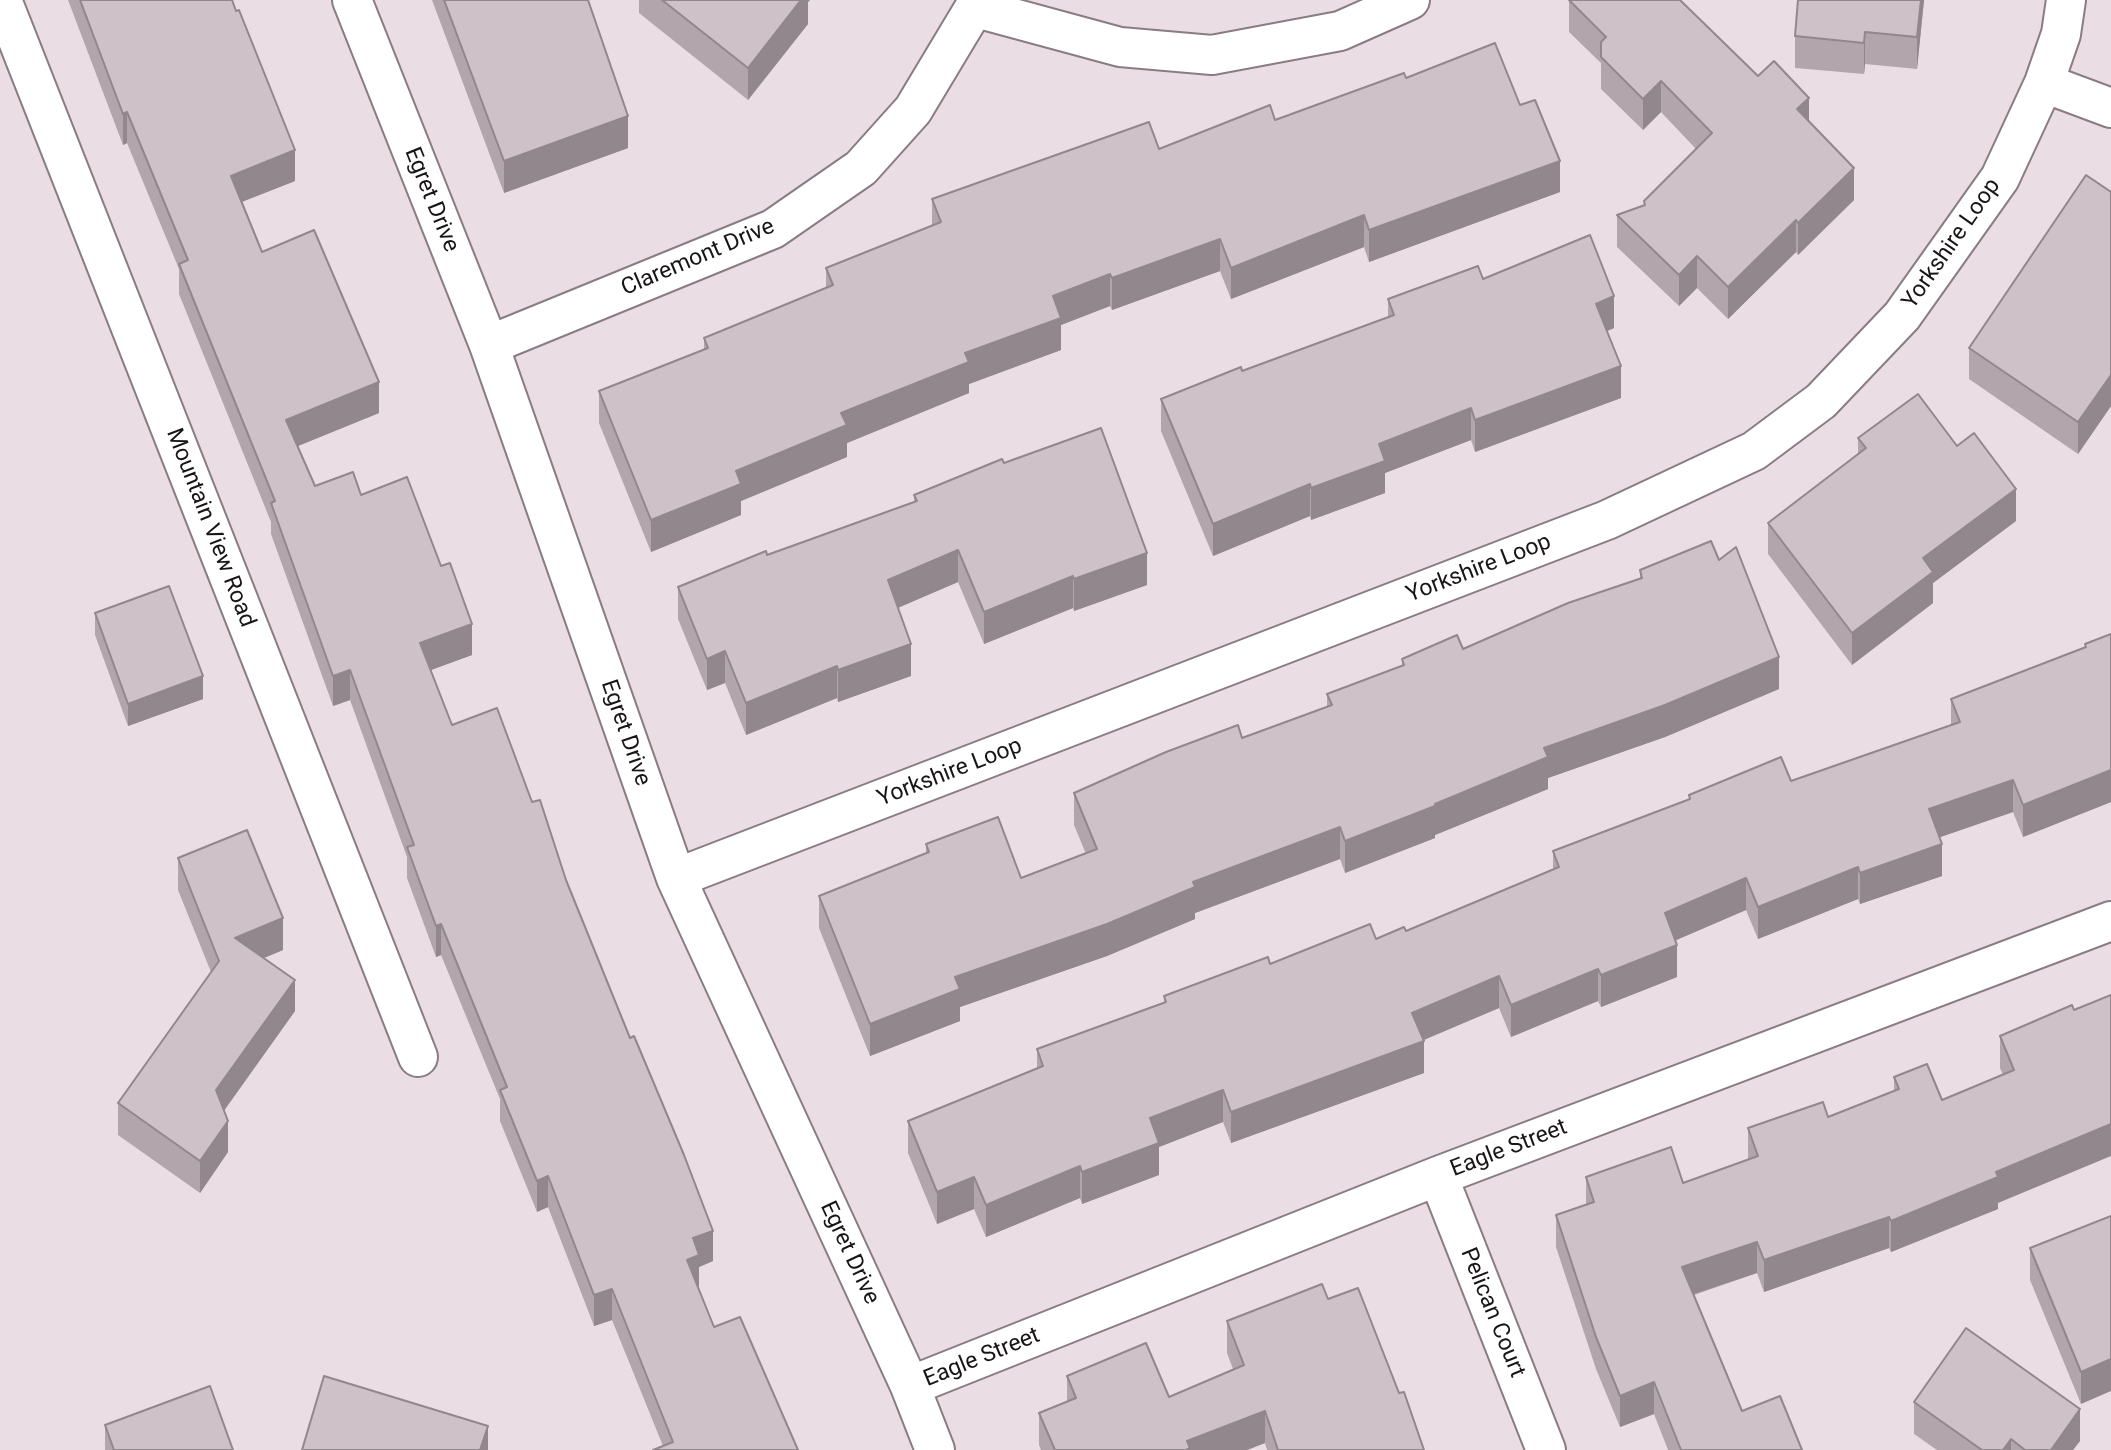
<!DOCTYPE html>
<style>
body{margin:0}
canvas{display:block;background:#ebdde4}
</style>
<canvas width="2111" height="1450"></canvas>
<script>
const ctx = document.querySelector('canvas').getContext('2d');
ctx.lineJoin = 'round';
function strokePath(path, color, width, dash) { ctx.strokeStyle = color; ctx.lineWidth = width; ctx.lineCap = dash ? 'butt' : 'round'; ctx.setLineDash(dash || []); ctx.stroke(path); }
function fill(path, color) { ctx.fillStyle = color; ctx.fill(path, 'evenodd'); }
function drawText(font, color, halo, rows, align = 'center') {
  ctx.font = font + ' Roboto,sans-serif'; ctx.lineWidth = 5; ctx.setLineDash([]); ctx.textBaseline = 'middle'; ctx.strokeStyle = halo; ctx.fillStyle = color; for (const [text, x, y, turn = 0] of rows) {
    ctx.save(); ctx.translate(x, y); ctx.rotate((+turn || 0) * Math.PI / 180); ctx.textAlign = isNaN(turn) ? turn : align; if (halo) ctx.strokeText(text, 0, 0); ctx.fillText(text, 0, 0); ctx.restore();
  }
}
const minor = new Path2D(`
 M2 0 418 1057
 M352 0 489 345 676 878 910 1386 935 1450
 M976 8 1120 47 1212 55 1340 31 1410 0
 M2044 83 2111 108
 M489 345 773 229 861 168 913 110 979 0
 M676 878 1607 520 1754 451 1821 401 1902 316 2000 178 2044 83 2061 34 2066 0
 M1438 1176 1546 1450
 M910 1386 1438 1176 2111 921`);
const wall = new Path2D(`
 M68 0H232L295 181 242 202 262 252 379 413 297 446 315 486 361 495 472 655 431 670 452 725 532 802 566 880 713 1261 699 1267 698 1286 714 1327 798 1450 663 1446 612 1320 594 1326 548 1207 537 1212 500 1121V1099L441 955 436 957 407 878V857L350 700 333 706 271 534V522L179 294V269L127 143 123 145Z
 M432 0H588L628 148 504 193Z
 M639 0H810L808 2V24L748 100 639 13Z
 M1569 0 1758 76 1809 122 1854 200 1798 255 1796 252 1728 319 1697 288 1679 306 1617 247V215L1644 205V201L1696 149 1661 112 1643 130 1601 89V63L1569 32Z
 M1798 0H1924L1917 69 1865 64 1864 74 1795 68V36Z
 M1406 78 1520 105 1560 192 1369 262 1364 247 1231 299 1220 271 1112 310 1110 306 1061 325V350L969 384V393L847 443V457L741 501V515L651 552 599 423V391L704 349V338L826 288V268L932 225V199L1159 149 1275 120Z
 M2111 192V406L2078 454 1969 379V348Z
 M1483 279 1614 328 1607 331 1621 398 1475 452 1471 440 1385 473V493L1311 520 1310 516 1213 556 1161 431V399L1388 318V299Z
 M1858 438 1957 446 2016 521 1933 583V603L1852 665 1768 554V523L1858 454Z
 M1004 463 1147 585 1074 611 1073 608 984 644 958 582 898 608 911 676 838 702 837 698 746 735 725 683 707 690 678 619V587L914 502V495Z
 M1719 560 1779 689 1665 737 1548 778V789L1435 835V838L1345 873 1340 859 1195 913V919L1107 956 960 1007V1021L870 1056 819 928V896L926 853V844L1021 878 1086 854 1074 825V793L1242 738 1327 707V694L1402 666V659L1463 649 1640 579V570Z
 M95 613 203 699 128 726 95 635Z
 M2111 634V802L2023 837 2013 812 1940 837 1942 876 1860 904 1858 899 1758 939 1746 910 1675 940 1677 977 1601 1007 1598 1001 1511 1037 1499 1008 1423 1040 1424 1073 1231 1143 1223 1122 1159 1147V1175L1082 1204 1080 1198 986 1237 974 1209 937 1224 908 1153V1121L1037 1068V1049L1164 1003V996L1270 964 1406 931 1553 870V851L1689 799V795L1791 781 1951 725V699L2085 647V644Z
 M178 858 283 950 264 958 295 1011 224 1110 228 1152 200 1193 118 1135V1103L211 972 178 890Z
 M2072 1005 1998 1203V1209L1891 1252 1889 1248 1764 1292 1757 1273 1694 1295 1742 1411 1802 1450H1668L1654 1414 1620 1427 1596 1369 1556 1247V1215L1586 1205V1177L1683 1183 1748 1160V1128L1828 1117 1894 1091V1077L1942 1100 2003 1075 2000 1068V1036Z
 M2111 1216 2081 1404 2030 1280V1248Z
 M1328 1299 1399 1393 1424 1450H1267L1265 1443 1247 1450H1041L1039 1445V1413L1067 1401V1376L1169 1397 1233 1369 1227 1353V1321Z
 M1914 1402 2080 1441 2073 1450H1937L1914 1434Z
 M105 1425 233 1450H105Z`);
const shadedWall = new Path2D(`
 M797 0H810L808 2V24L748 100V68Z
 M1921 0H1924L1917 69V37Z
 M1865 32V64L1864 74V43Z
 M1661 81V112L1643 130V99Z
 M1809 98V130L1797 109Z
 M127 112V143L123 145V114Z
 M628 116V148L504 193V161Z
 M295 150V181L231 206V176Z
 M1560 161V192L1369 262V230Z
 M1854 168V200L1798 255V223Z
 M1364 215V247L1231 299V268Z
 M1796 220V252L1728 319V287Z
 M1220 239V271L1112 310V278Z
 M1697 256V288L1679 306V275Z
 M1110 274V306L1061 325V350L969 384V393L847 443V457L741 501V515L651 552V520L736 471 841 413 965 353 1053 296Z
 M1614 296V328L1596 336V304Z
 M1621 366V398L1475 452V420Z
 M2111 375V406L2078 454V422Z
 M379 382V413L286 451V420Z
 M1471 408V440L1385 473V493L1311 520V488L1379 444Z
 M1310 484V516L1213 556V524Z
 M2016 489V521L1933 583V603L1852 665V633L1923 558Z
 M958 550V582L888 612V580Z
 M1147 553V585L1074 611V579Z
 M1073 576V608L984 644V612Z
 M472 624V655L420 674V643Z
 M911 644V676L838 702V670Z
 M725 651V683L707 690V659Z
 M1779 657V689L1665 737 1548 778V789L1435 835V838L1345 873V841L1435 804 1544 748Z
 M837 666V698L746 735V703Z
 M350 670V700L333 706V676Z
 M203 676V699L128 726V704Z
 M2111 770V802L2023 837V805Z
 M2013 780V812L1929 841V809Z
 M1340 827V859L1195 913V919L1107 956 960 1007V1021L870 1056V1024L955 977 1193 882Z
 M1942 844V876L1860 904V873Z
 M1858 867V899L1758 939V907Z
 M1746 878V910L1665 945V913Z
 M283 918V950L235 970V938Z
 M441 924V955L436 957V926Z
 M1677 945V977L1601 1007V975Z
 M1598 969V1001L1511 1037V1005Z
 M1499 976V1008L1412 1045V1013Z
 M295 980V1011L216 1122V1090Z
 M1424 1041V1073L1231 1143V1112Z
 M1223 1090V1122L1159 1147V1175L1082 1204V1172L1150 1118Z
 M228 1121V1152L200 1193V1161Z
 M2111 1124V1156L1998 1203V1209L1891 1252V1221L1996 1172Z
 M1080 1166V1198L986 1237V1205Z
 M548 1176V1207L537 1212V1181Z
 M974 1177V1209L937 1224V1192Z
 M1889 1217V1248L1764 1292V1260Z
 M713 1231V1261L699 1267V1286L687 1291V1260L693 1238Z
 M1757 1242V1273L1682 1298V1267Z
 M612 1289V1320L594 1326V1295Z
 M2111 1359V1391L2081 1404V1372Z
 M1654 1382V1414L1620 1427V1396Z
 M2080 1409V1441L2073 1450H2051Z
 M1265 1411V1443L1247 1450H1186L1187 1441Z
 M488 1426V1450H480Z
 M2011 1439V1450H2003Z`);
const building = new Path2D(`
 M80 0H232L236 11 239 10 295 150 231 176 262 252 314 230 379 382 286 420 315 486 353 472 361 495 407 477 441 566 450 563 472 624 420 643 452 725 497 708 532 802 540 800 566 880 630 1038 634 1036 684 1155 713 1231 693 1238 699 1255 687 1260 714 1327 740 1317 798 1450H653L673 1442 612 1289 594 1295 548 1176 537 1181 500 1090 507 1087 441 924 436 926 407 847 414 845 350 670 333 676 271 503 275 501 179 264 188 260 127 112 123 114Z
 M444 0H588L628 116 504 161Z
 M662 0H801L748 68Z
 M1569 0H1680L1758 76 1774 61 1809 98 1797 109 1854 168 1798 223 1796 220 1728 287 1697 256 1679 275 1617 215 1645 205 1644 201 1712 133 1661 81 1643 99 1601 57V42L1606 37Z
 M1798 0H1921L1917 37 1865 32 1864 43 1795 36Z
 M1495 43 1520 105 1535 100 1560 161 1369 230 1364 215 1231 268 1220 239 1112 278 1110 274 1053 296 1061 318 965 353 969 362 841 413 847 425 736 471 741 484 651 520 599 391 708 348 704 338 833 285 826 268 941 222 932 199 1149 122 1159 149 1270 105 1275 120 1404 73 1406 78Z
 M2086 175 2111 192V375L2078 422 1969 348Z
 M1590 235 1614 296 1596 304 1621 366 1475 420 1471 408 1379 444 1385 461 1311 488 1310 484 1213 524 1161 399 1241 367 1242 371 1394 315 1388 299 1478 266 1483 279Z
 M1918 394 1957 446 1974 433 2016 489 1923 558 1933 572 1852 633 1768 523 1866 448 1858 438Z
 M1101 428 1147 553 1074 579 1073 576 984 612 958 550 888 580 911 644 838 670 837 666 746 703 725 651 707 659 678 587 766 551 767 555 917 501 914 495 1002 459 1004 463Z
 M1711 541 1719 560 1736 547 1779 657 1665 705 1544 748 1548 757 1435 804V806L1345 841 1340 827 1193 882 1195 887 1107 924 955 977 960 989 870 1024 819 896 929 852 926 844 998 817 1021 878 1097 849 1074 793 1166 752 1238 725 1242 738 1332 705 1327 694 1404 665 1402 659 1457 635 1463 649 1568 603 1642 578 1640 570Z
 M169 586 203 676 128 704 95 613Z
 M2111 634V770L2023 805 2013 780 1929 809 1942 844 1860 873 1858 867 1758 907 1746 878 1665 913 1677 945 1601 975 1598 969 1511 1005 1499 976 1412 1013 1424 1041 1231 1112 1223 1090 1150 1118 1159 1143 1082 1172 1080 1166 986 1205 974 1177 937 1192 908 1121 1043 1066 1037 1049 1166 1002 1164 996 1268 957 1270 964 1370 924 1376 939 1404 927 1406 931 1559 867 1553 851 1690 799 1689 795 1781 757 1791 781 1960 722 1951 699 2086 647 2085 644Z
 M247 830 283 918 235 938 295 980 216 1090 228 1121 200 1161 118 1103 219 961 178 858Z
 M2111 995V1124L1996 1172 1998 1177 1891 1221 1889 1217 1764 1260 1757 1242 1682 1267 1742 1411 1780 1396 1802 1450H1681L1654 1382 1620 1396 1596 1337 1556 1215 1594 1202 1586 1177 1671 1147 1683 1183 1758 1156 1748 1128 1823 1102 1828 1117 1899 1089 1894 1077 1927 1064 1942 1100 2014 1070 2000 1036 2072 1005 2074 1010Z
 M2111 1216V1359L2081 1372 2030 1248Z
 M1322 1284 1328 1299 1358 1288 1399 1393 1404 1392 1424 1450H1278L1265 1411 1187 1441 1190 1448 1186 1450H1055L1039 1413 1076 1398 1067 1376 1146 1343 1169 1397 1244 1365 1227 1321Z
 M1966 1328 2080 1409 2051 1450H2025L2011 1439 2003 1450H1982L1914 1402Z
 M324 1376 488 1426 480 1450H302Z
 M210 1386 233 1450H114L105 1425Z`);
const streetNames = [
 ["Egret Drive",431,200,68],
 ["Yorkshire Loop",1952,244,-55],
 ["Claremont Drive",698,258,-23],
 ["Mountain View Road",210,528,69],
 ["Yorkshire Loop",1479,569,-21],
 ["Egret Drive",625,733,71],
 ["Yorkshire Loop",950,773,-21],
 ["Eagle Street",1509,1149,-21],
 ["Egret Drive",849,1253,65],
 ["Pelican Court",1492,1313,68],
 ["Eagle Street",982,1358,-22]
];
strokePath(minor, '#897c82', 42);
strokePath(minor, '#fff', 38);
fill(wall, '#b2a6ac');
fill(shadedWall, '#91878c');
fill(building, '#cfc1c8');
strokePath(building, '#91878c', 2);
drawText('23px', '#191417', '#fff', streetNames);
</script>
